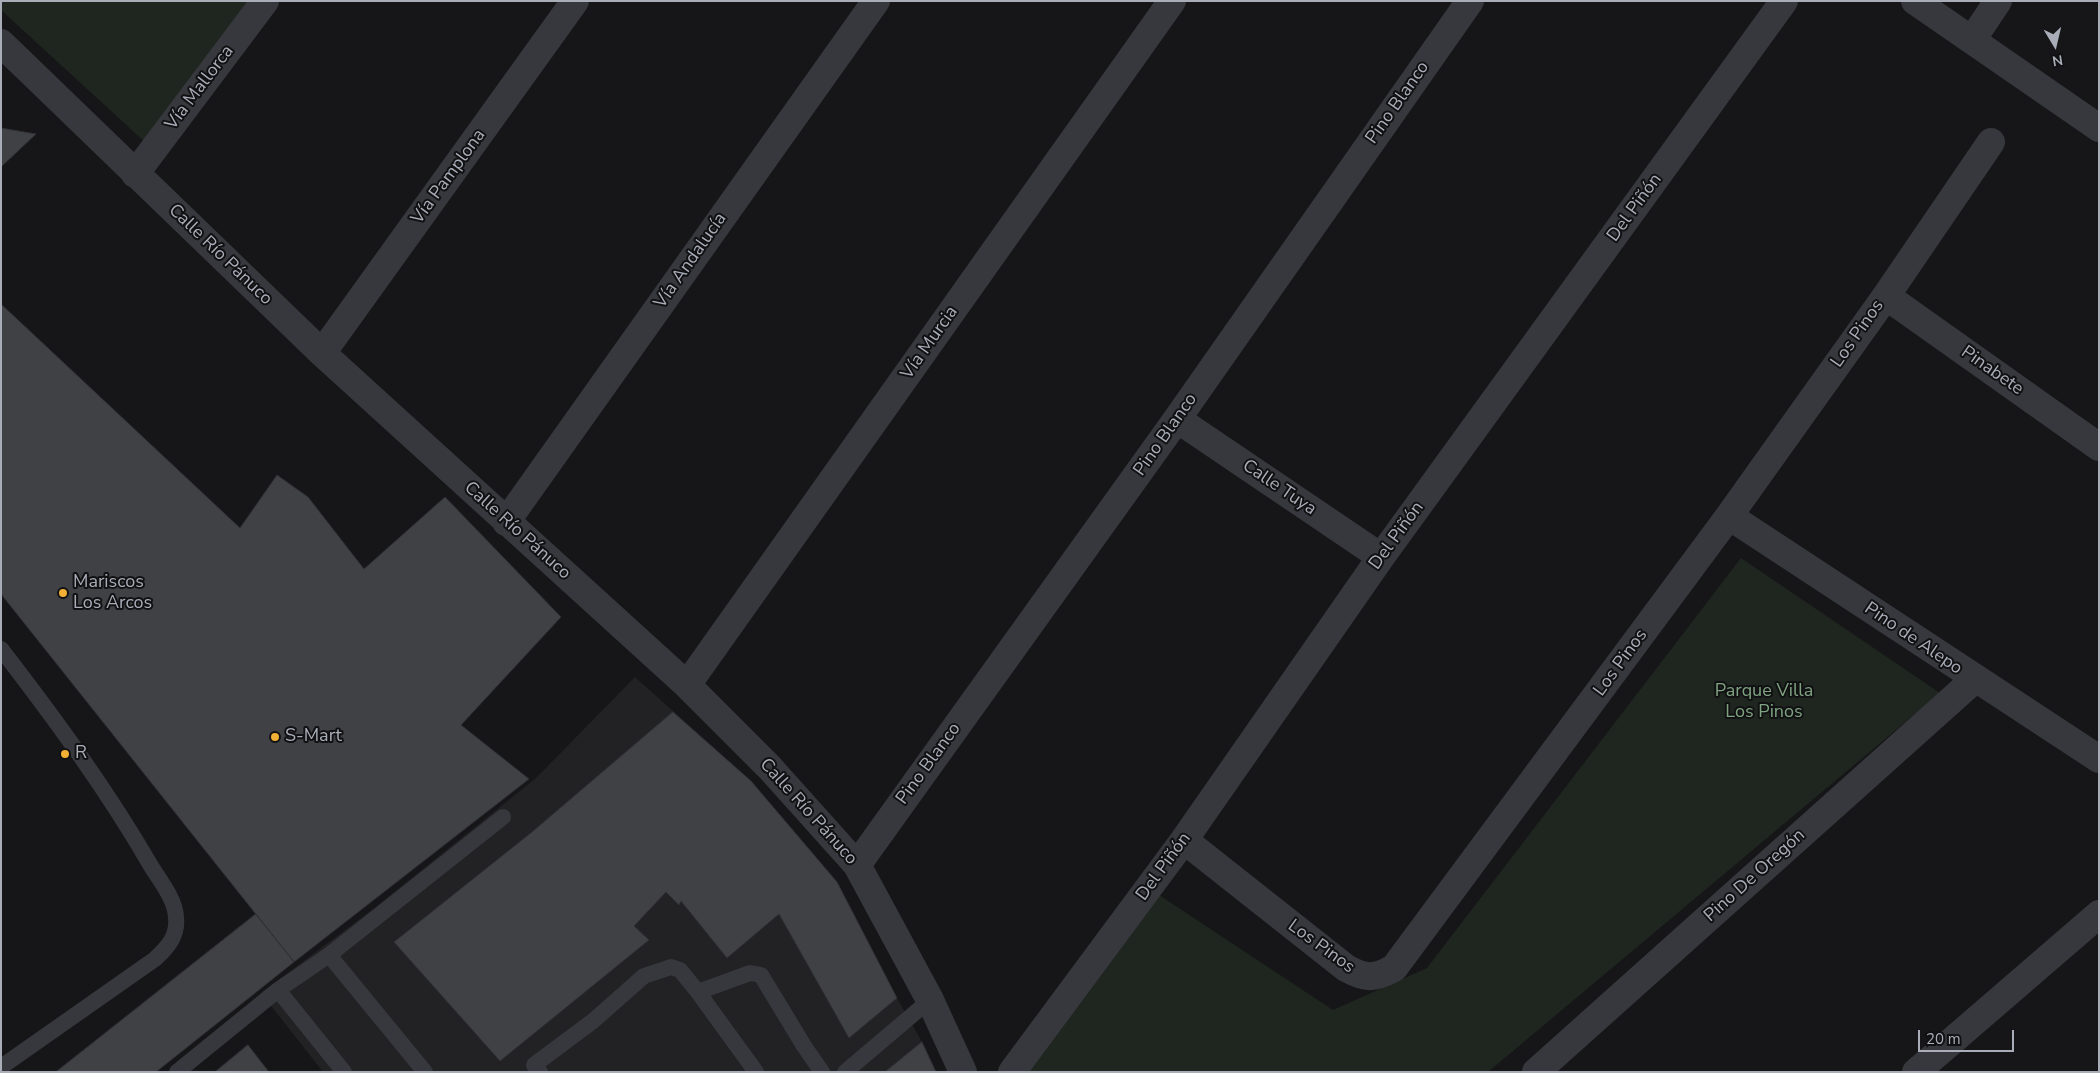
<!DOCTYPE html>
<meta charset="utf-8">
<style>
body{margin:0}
#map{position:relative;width:2100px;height:1073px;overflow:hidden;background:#161618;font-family:"Nunito Sans",sans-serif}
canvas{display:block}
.frame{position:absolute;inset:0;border:2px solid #a8adb8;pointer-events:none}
.north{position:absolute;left:2030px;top:20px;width:50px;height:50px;-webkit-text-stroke:4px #111113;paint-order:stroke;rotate:171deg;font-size:14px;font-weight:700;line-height:20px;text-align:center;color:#a8adb8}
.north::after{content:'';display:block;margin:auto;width:18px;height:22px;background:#a8adb8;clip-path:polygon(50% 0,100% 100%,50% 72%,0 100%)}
.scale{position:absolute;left:1918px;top:1030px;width:96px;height:22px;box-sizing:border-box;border:2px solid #a8adb8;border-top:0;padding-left:6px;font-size:15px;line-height:18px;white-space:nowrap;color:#a8adb8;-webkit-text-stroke:4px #111113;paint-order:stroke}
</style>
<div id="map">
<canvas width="2100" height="1073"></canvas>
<div class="frame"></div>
<div class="north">N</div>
<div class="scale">20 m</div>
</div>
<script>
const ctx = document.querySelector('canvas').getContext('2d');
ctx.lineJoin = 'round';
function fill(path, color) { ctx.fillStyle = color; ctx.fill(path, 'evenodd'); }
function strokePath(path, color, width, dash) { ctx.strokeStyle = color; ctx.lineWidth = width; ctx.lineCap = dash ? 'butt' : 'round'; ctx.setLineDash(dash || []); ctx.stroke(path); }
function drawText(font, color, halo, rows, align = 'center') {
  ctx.font = font + ' "Nunito Sans",sans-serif'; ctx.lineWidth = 4; ctx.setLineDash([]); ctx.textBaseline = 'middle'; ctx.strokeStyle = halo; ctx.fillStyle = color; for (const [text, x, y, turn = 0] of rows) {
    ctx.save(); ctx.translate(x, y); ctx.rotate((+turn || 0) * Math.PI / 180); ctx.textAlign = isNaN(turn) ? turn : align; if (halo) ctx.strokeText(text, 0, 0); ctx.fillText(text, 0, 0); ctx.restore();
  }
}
const built = new Path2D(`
 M635 677 751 781 837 882 897 998 922 1042 936 1072H323L261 993 373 909 536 778Z`);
const green = new Path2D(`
 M1 1H258L147 144 1 10Z
 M1741 558 1940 693 1488 1072H1017L1153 891 1333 1010 1427 968Z`);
const building = new Path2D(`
 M1 128 36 134 1 167Z
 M1 304 240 528 277 475 308 497 364 569 445 497 561 617 461 725 529 779 294 962 1 594Z
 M673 712 751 781 837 882 897 998 849 1038 779 914 727 958 681 901 679 905 666 892 634 926 649 940 500 1061 394 942 532 832Z
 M256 914 294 962 156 1072H56Z
 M922 1042 936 1072H885Z
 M248 1045 269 1072H215Z`);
const service = new Path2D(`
 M1 649C55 719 107 790 151 866 160 881 175 899 176 917 178 936 168 947 155 959L1 1067
 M329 955 425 1072
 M278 990 344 1072
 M698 992 750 973 761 975 804 1046 822 1072
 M177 1072 278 990 329 955 503 817
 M540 1072 534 1065 593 1021 644 976 671 967 680 970 698 992 756 1072
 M845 1072 930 1000`);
const minor = new Path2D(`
 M1972 40 1998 1
 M1 43 322 353 687 685 770 768 857 865 930 1000 963 1072
 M135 174 265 1
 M1886 296 2099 447
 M322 353 575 1
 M1177 419 1381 557
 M1729 516 2099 759
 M506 522 876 1
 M687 685 1172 1
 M1184 840 1346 968C1366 979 1374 979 1394 968L1729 516 1886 296 1991 142
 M857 865 1177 419 1470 1
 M1012 1072 1184 840 1381 557 1784 1
 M1536 1072 1975 679
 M1916 1072 2099 914`);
const tertiary = new Path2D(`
 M1915 1 2099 128`);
const markers = [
 [63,593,5,"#f2b134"],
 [275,737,5,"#f2b134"],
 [65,754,5,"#f2b134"]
];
const streetNames = [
 ["Vía Mallorca",200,88,-53],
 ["Pino Blanco",1398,103,-55],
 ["Vía Pamplona",449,177,-54],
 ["Del Piñón",1635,208,-54],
 ["Calle Río Pánuco",220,255,44],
 ["Vía Andalucía",691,261,-55],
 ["Los Pinos",1858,334,-55],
 ["Vía Murcia",930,343,-55],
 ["Pinabete",1992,371,35],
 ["Pino Blanco",1166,435,-55],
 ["Calle Tuya",1279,488,34],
 ["Calle Río Pánuco",517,531,42],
 ["Del Piñón",1397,536,-54],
 ["Pino de Alepo",1913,639,34],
 ["Los Pinos",1621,663,-54],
 ["Pino Blanco",929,764,-54],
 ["Calle Río Pánuco",808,812,48],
 ["Del Piñón",1164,867,-54],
 ["Pino De Oregón",1755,876,-42],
 ["Los Pinos",1321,947,36]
];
const poiNames = [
 ["Mariscos",73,583],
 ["Los Arcos",73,604],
 ["S-Mart",285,737],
 ["R",75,754]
];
const parkNames = [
 ["Parque Villa",1764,692],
 ["Los Pinos",1764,713]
];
fill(built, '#222225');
fill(green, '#1e261f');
fill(building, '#404145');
strokePath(building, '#303034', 1);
strokePath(service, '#37383d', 16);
strokePath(minor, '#37383d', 28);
strokePath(tertiary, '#37383d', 28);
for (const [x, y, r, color] of markers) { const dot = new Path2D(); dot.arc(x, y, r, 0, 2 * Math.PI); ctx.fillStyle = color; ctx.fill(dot); strokePath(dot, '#111113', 2); }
drawText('18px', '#a8adb8', '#111113', streetNames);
drawText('18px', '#a8adb8', '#111113', poiNames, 'left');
drawText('18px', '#7fa381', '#111113', parkNames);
</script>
